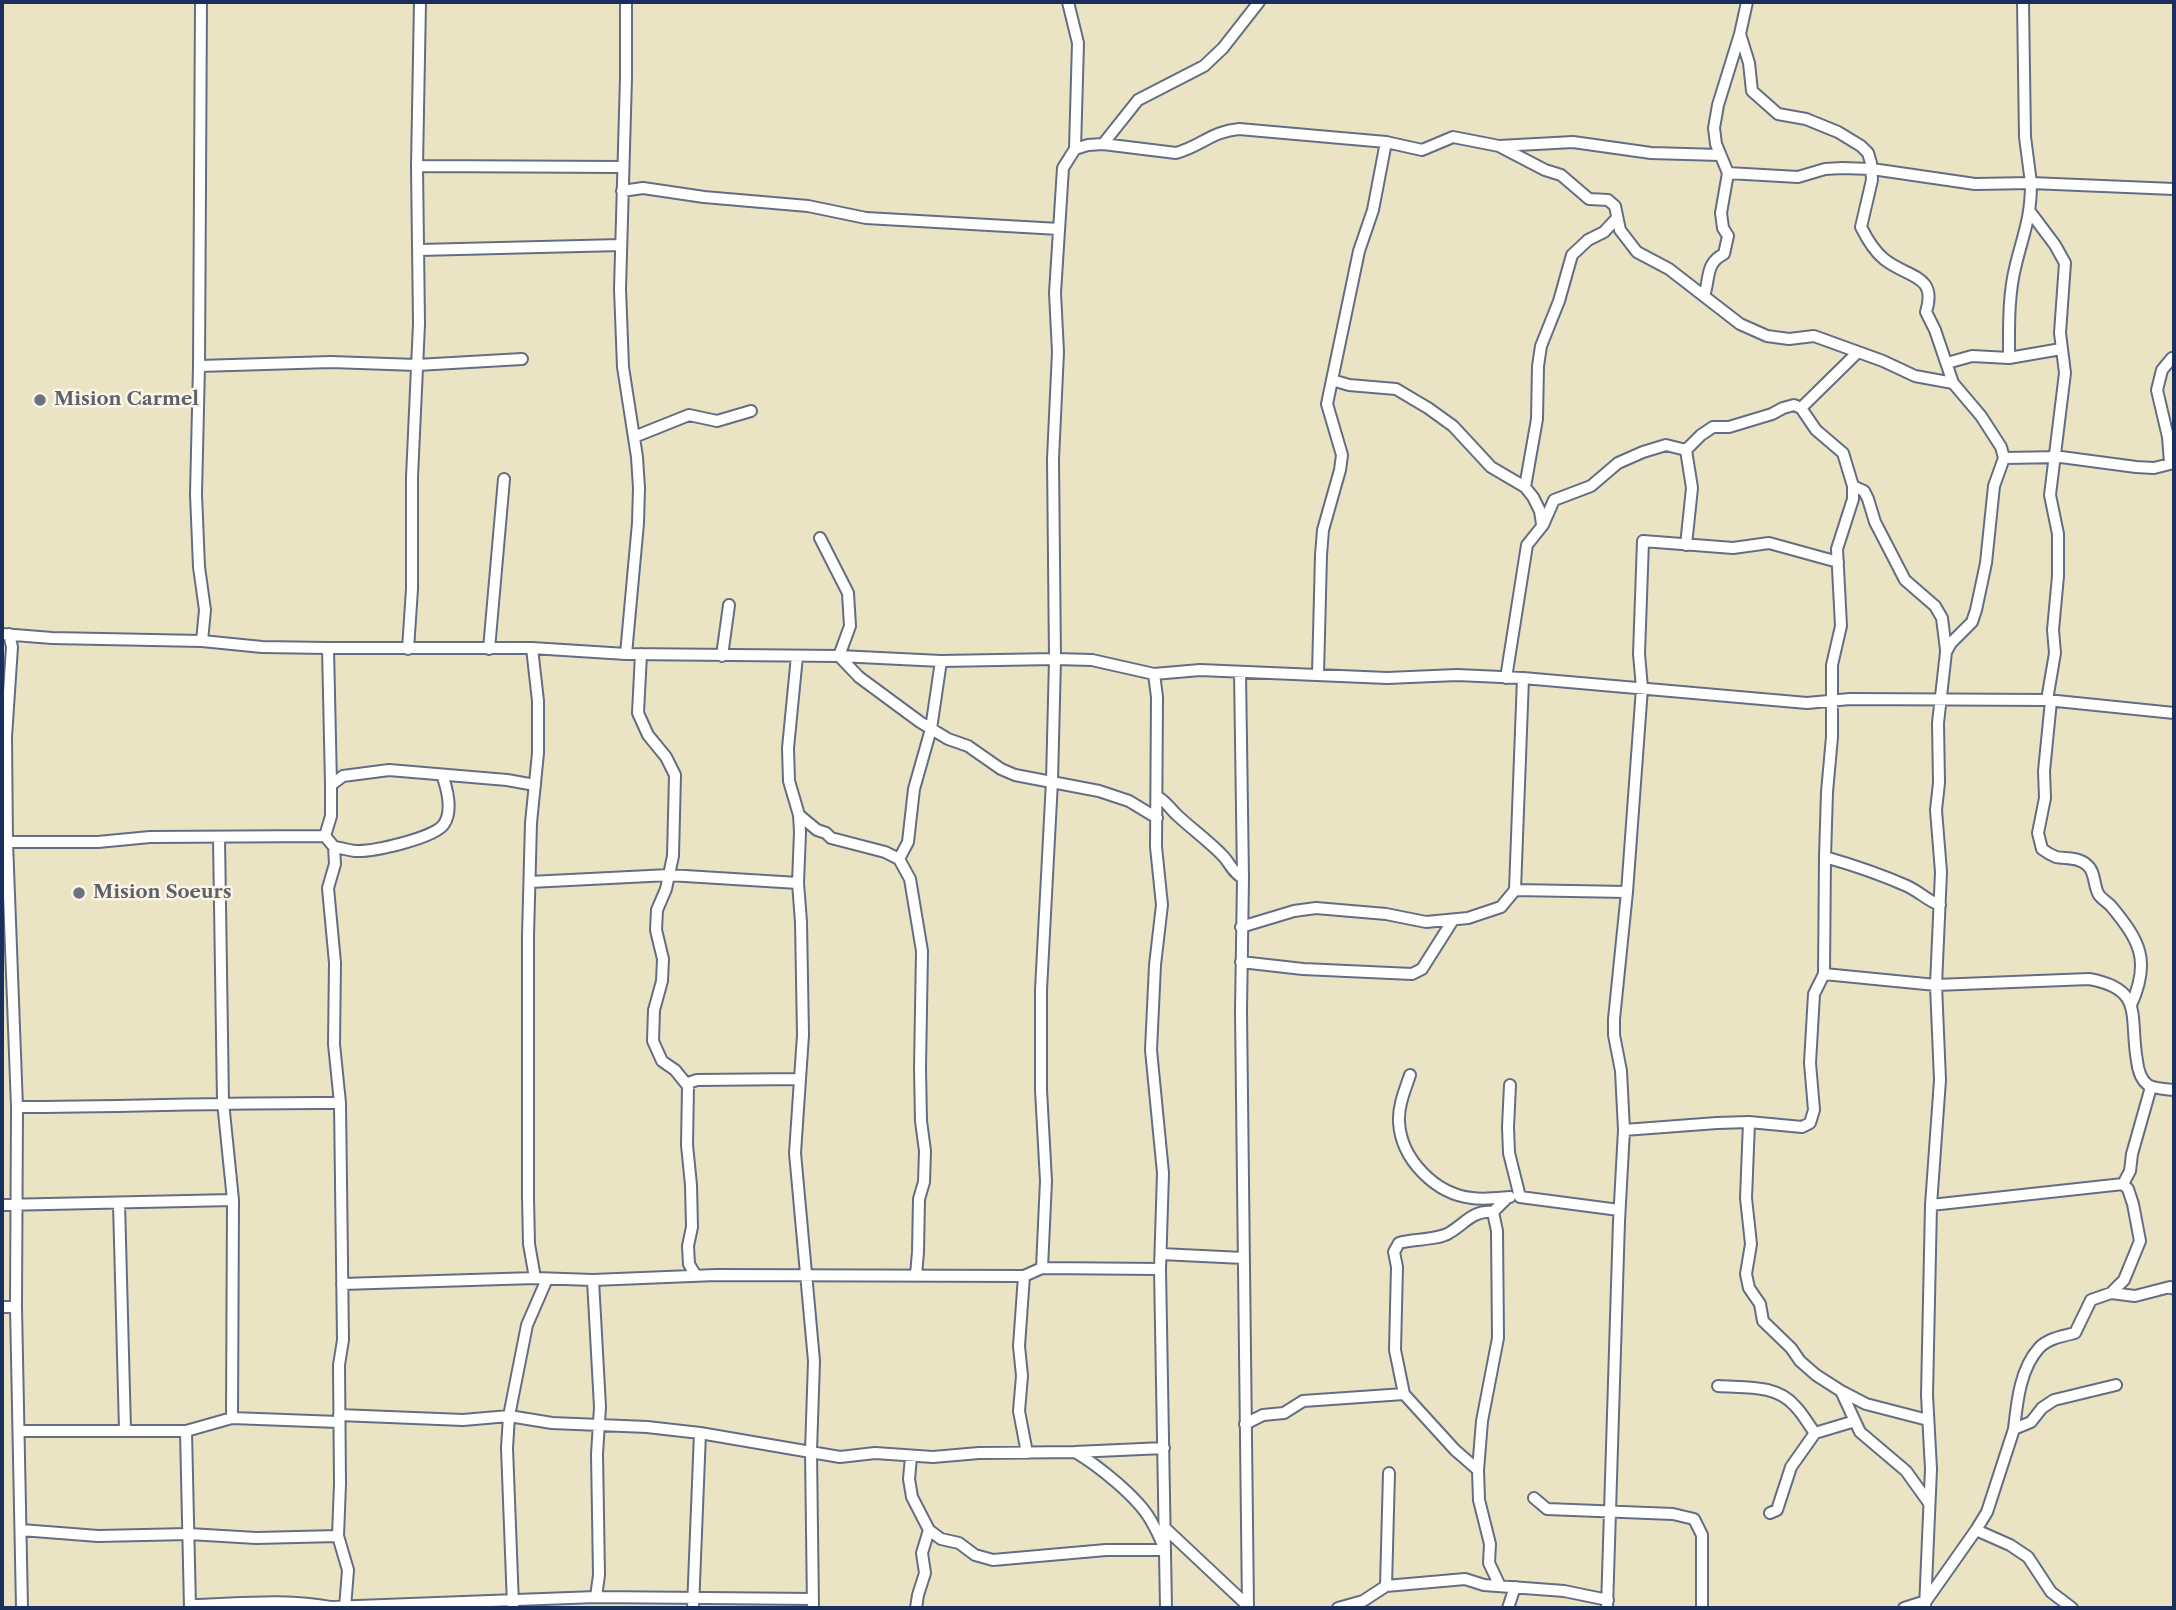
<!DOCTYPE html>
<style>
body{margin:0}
#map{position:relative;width:2176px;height:1610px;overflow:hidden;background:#ebe4c4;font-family:"Libre Caslon Text",serif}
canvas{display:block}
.frame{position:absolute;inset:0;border:4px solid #1b2f5e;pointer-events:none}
</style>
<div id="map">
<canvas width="2176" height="1610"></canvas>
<div class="frame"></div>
</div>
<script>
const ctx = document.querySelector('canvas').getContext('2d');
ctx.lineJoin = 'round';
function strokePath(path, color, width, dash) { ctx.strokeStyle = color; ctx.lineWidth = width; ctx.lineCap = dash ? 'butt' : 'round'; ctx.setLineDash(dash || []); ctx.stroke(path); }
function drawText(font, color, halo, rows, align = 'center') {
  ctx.font = font + ' "Libre Caslon Text",serif'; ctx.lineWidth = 5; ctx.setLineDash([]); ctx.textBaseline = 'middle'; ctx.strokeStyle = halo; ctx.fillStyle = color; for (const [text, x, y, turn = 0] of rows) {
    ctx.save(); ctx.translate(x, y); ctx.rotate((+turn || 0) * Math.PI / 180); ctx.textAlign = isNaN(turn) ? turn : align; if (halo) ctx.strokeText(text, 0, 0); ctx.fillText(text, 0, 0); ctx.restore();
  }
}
const minor = new Path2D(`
 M201 2 199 366 196 494 199 567 205 610 202 641
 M626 2V78L620 289 623 367 637 457 639 488 638 523 626 654
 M1068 2 1078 43 1075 149
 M1747 2 1740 34 1749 63 1752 91 1778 114 1806 119 1838 132 1861 146 1868 153 1871 163 1872 180 1861 227C1867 239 1874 251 1884 259 1907 278 1938 274 1926 312L1935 330 1953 383 1981 416 2001 447 2004 458 1994 486 1986 563 1976 610 1972 622 1951 643 1946 652 1938 723 1939 783 1936 810 1941 872 1936 985 1940 1080 1931 1205 1927 1395 1931 1469 1925 1608
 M2023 2 2025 137 2031 183 2174 189
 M1103 144 1138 100 1204 66 1223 48 1259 2
 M1499 146 1545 170 1561 175 1589 199 1608 200 1615 206 1620 230 1637 252 1669 269 1740 324 1767 336 1789 339 1814 336 1883 361 1915 376 1953 383
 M417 166 622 167
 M1728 173 1798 177 1825 169 1842 168 1872 169 1975 184 2031 183C2031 217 2024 232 2016 264 2008 295 2009 327 2009 358
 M622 191 643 188 704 197 808 206 866 218 1059 229
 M2031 213 2055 245 2065 263 2060 333 2065 373 2050 495 2058 534V576L2053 630 2055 653 2047 700
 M419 250 621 245
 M1704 296C1710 279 1705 263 1724 254L1728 236 1723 228 1721 213 1728 173 1716 144 1714 128 1718 105 1740 34
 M1947 363 1972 356 2009 358 2061 349
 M199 366 331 362 417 365 522 359
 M1332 380 1349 385 1396 389 1428 408 1453 426 1491 467 1525 487 1533 497 1540 511 1542 524
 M1801 408 1857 353
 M634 437 689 415 717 421 751 411
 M1686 450 1692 488 1686 545
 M2004 458 2061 457 2136 467 2154 468 2174 463
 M2170 462 2168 437 2157 390 2162 370 2172 358
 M1853 486 1864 491 1868 499 1875 522 1905 580 1935 606 1942 618 1946 650
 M1525 487 1537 419 1538 366 1541 346 1559 301 1572 255 1588 240 1604 232 1617 218
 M820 538 848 593 850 626 839 656 859 677 920 722 948 739 968 746 1001 769 1015 775 1099 791 1129 801 1157 818
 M2 634 52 638 202 641 262 647 328 648H532L626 654 839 656 941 661 1055 659 1092 660 1154 674 1200 670 1387 678 1457 675 1523 678 1807 703 1850 699 2047 700 2174 713
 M9 634 12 647 6 737 7 842 17 1107 16 1307 22 1608
 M328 648 331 785V816L325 836 334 847 335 864 328 888 335 963 334 1044 340 1103 343 1340 339 1365 340 1484 338 1536 348 1570 345 1608
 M532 648 538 701V753L531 823 528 936V1197L529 1244 535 1278
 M408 649 412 589V477L419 324 417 166 420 2
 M489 649 504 479
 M641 654 638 713 648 735 666 757 675 775 673 856 666 889 657 910 656 930 663 959 662 981 654 1010 653 1041 662 1061 675 1070 688 1086 687 1145 691 1185 692 1227 688 1246 689 1264 696 1276
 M722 656 729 605
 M797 656 788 748 789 781 799 815 800 832 798 883 801 922 803 1035 795 1153 814 1361 811 1451 813 1608
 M1240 672 1243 878 1241 1011 1248 1608
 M1154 674 1157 697 1156 847 1162 905 1155 965 1151 1050 1163 1173 1160 1269 1166 1608
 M1318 674 1321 555 1323 530 1340 470 1342 455 1327 404 1359 251 1373 210 1386 142
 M1506 678 1527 545 1543 525 1554 500 1591 486 1618 463 1643 452 1666 445 1686 450
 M2051 701 2044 771 2045 798 2038 833 2042 849C2046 852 2051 855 2056 857 2066 859 2079 857 2087 865 2096 872 2093 886 2099 895 2102 899 2107 902 2111 906 2140 941 2151 961 2131 1005
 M331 785 343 776 389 770 507 780 535 785
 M1158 797C1167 802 1170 809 1178 816 1193 830 1210 842 1224 857 1230 864 1234 874 1243 878
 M799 815 817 830 826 833 831 838 885 852 899 859 910 879 922 951 920 1068 921 1121 925 1151 924 1182 919 1199 918 1252 916 1275
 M219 838 223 1102 233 1200 232 1418
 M7 842H98L150 837 325 836
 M334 847C341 848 348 850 355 851 373 852 435 838 444 824 453 811 447 788 442 775
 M1825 857C1853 865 1880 874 1907 886 1920 892 1928 901 1940 905
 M899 859 908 842 914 789 931 729 941 661
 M530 882 669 875 798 883
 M1515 890 1627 892
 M1241 927 1294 911 1316 908 1386 914 1426 922 1468 918 1501 907 1515 890 1523 678
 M1241 962 1303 969 1412 974 1422 969 1453 920
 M1824 974 1936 985 2089 979C2145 989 2129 1016 2137 1061 2138 1070 2140 1079 2148 1085 2155 1089 2166 1089 2174 1090
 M1410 1075C1405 1090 1398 1106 1399 1122 1401 1159 1435 1194 1472 1198 1484 1200 1498 1198 1510 1197
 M1510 1085 1508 1127 1509 1153 1520 1197 1619 1210
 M688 1086V1083L697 1080 800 1079
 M17 1107C125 1107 232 1102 340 1103
 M1749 1122 1746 1198 1751 1244 1746 1274 1749 1288 1760 1304 1763 1321 1791 1348 1800 1361 1816 1375 1841 1391 1866 1404 1928 1420
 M1624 1130 1717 1123 1749 1122 1802 1127 1810 1123 1814 1110 1810 1063 1814 994 1824 974 1825 857 1827 792 1832 737V665L1841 626 1837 549 1853 499V486L1843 453 1816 430 1801 408 1794 405 1783 408 1772 414 1729 427H1713L1701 435 1686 450
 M119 1203 125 1430
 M2 1205 233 1200
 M1931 1205 2123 1184 2130 1171 2132 1154 2151 1087
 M1493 1212 1497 1231 1498 1338 1482 1421 1478 1470 1479 1500 1490 1544 1489 1563 1500 1586
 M1161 1254 1243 1258
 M1042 1268 1046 1181 1041 1090V990L1052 781 1055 659 1053 459 1058 352 1055 293 1063 168 1075 149 1088 145 1103 144 1176 153C1200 147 1212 131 1239 129L1386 142 1422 150 1453 137 1499 146 1573 142 1651 153 1720 155
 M1024 1276 1019 1346 1022 1376 1019 1411 1027 1453
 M593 1280 600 1407 597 1454 599 1575 596 1597
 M342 1284 535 1278 593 1280 716 1275 1024 1276 1042 1268 1160 1269
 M2111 1293 2124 1280 2140 1241 2133 1204 2128 1189 2123 1184
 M2 1307H16
 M1718 1386C1745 1388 1776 1384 1795 1406 1803 1414 1808 1424 1815 1433
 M1841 1391 1860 1432 1906 1471 1929 1503
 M1404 1394 1455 1450 1478 1470
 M339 1415 463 1420 509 1416 552 1423 647 1427 700 1433 840 1457 875 1453 933 1457 979 1453 1075 1452 1164 1448
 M1245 1424 1263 1415 1284 1413 1303 1401 1404 1394 1395 1350 1397 1267 1394 1252 1399 1243C1412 1239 1438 1240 1449 1233 1465 1224 1472 1210 1493 1212L1507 1198
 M2014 1429C2017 1402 2020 1369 2039 1348 2047 1339 2062 1336 2075 1333L2091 1300 2111 1293 2135 1296 2170 1287 2174 1289
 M19 1431H186L232 1418 338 1422
 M186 1431 190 1608
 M911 1457 909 1479 912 1497 929 1530 941 1539 959 1543 975 1555 993 1560 1106 1550H1165C1161 1540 1156 1529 1150 1519 1137 1497 1099 1466 1075 1452
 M1534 1498 1547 1509 1673 1514 1694 1519 1702 1535V1608
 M1770 1513 1777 1510 1791 1467 1815 1433 1855 1421
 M1165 1528 1248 1606
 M21 1530 98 1536 189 1534 256 1538 338 1536
 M1976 1530 2010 1545 2028 1557 2051 1592 2072 1608
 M1386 1586 1389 1473
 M190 1605C237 1604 285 1598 331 1607L596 1597 813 1599
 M513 1605 507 1448 509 1416 527 1325 547 1279
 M693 1608 700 1433
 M916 1608 918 1595 925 1573 922 1553 929 1530
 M1338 1608 1363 1601 1386 1586 1465 1579 1484 1585 1564 1591 1608 1600
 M1508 1608 1515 1587
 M1607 1608 1619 1221 1624 1130 1621 1071 1614 1035V1019L1627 892 1642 688 1639 654 1643 541 1733 548 1769 543 1838 562
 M1904 1608 1926 1601 1976 1530 1987 1512 2014 1429 2031 1422 2042 1408 2054 1400 2116 1385`);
const markers = [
 [40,400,7,"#6b7280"],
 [79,893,7,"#6b7280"]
];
const worshipNames = [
 ["Mision Carmel",54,400],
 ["Mision Soeurs",93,893]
];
strokePath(minor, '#646e82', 14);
strokePath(minor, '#fff', 10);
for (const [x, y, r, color] of markers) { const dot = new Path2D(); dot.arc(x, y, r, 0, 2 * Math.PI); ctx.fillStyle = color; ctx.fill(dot); strokePath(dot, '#fcf5e5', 2.5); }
drawText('bold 19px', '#5b616d', '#fcf5e5', worshipNames, 'left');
</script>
